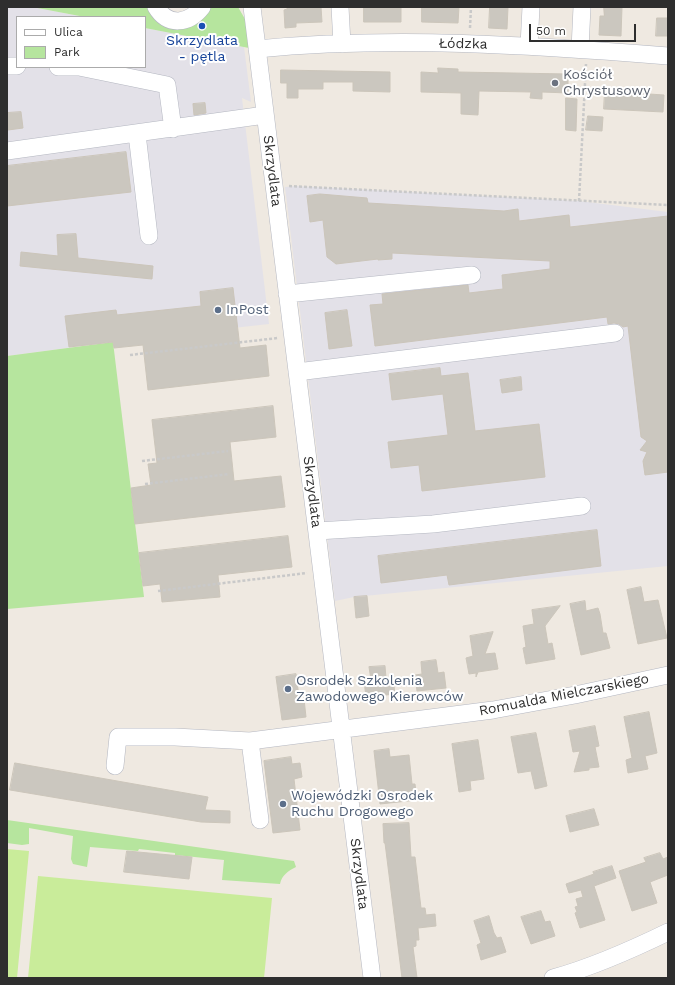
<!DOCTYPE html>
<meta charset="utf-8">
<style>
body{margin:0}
#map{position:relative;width:675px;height:985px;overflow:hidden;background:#efe9e1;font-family:"Work Sans",sans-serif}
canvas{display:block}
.frame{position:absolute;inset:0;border:8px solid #2e2e2e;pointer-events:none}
.legend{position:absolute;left:16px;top:16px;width:130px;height:52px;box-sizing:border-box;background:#fff;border:1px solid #ababab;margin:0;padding:5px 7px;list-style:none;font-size:12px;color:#2e2e2e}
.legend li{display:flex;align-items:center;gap:8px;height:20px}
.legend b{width:20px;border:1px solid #ababab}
.scale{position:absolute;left:529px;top:24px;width:107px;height:18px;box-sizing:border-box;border:2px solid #2e2e2e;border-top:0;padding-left:5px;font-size:12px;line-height:14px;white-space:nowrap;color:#2e2e2e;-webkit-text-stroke:3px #fff;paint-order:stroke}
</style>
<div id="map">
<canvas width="675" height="985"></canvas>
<div class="frame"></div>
<ul class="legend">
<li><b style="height:5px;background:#fff"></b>Ulica</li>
<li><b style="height:11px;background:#b6e59e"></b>Park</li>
</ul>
<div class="scale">50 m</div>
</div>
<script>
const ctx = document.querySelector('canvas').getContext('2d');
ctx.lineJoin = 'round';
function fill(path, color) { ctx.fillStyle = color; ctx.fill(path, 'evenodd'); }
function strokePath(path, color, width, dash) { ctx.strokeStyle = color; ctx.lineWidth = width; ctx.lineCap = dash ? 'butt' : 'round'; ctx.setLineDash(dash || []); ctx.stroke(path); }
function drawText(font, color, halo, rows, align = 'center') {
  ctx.font = font + ' "Work Sans",sans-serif'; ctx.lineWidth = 4; ctx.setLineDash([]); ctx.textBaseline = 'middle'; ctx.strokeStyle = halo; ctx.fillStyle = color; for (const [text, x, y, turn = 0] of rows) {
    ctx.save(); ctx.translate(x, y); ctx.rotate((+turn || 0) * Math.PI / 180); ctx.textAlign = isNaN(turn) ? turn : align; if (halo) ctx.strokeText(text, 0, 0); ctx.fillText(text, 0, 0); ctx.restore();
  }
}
const industrial = new Path2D(`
 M7 7H32L85 17H17V67H145V28L244 47 251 102 242 98 269 324 134 339 7 356Z
 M295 186 579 201 668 212V566L354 597 335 601 285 187Z`);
const green = new Path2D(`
 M32 7H149L154 16 209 10 211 7H238L245 19 249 48 145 28V17H85Z
 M113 342 144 597 7 609V356Z
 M7 820 294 861 296 867C288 871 282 875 280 884L222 880 224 860 175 855V853L139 849 138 851 90 847 87 867 73 864 71 859 73 836 29 828V844L22 845 7 843Z`);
const pitch = new Path2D(`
 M7 849 29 851 17 978H7Z
 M38 876 272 898 264 978H28Z`);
const building = new Path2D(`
 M287 7H321L322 22 296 23V27L285 28 284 10 287 9Z
 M364 7H401V22H364Z
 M422 7H459L458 23 422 22Z
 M490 7H508L507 29 489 28Z
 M604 7H622L621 36 599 35 600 16H604Z
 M657 18H668V36H656Z
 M438 68 458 69V72L568 74V93L542 92V99L530 98 531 92 479 91 478 115 461 114V93L421 92V72L438 73Z
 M281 70 390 72V92L353 91V82H323V89H298V98H287V83H281Z
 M605 91 664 95 663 112 604 109Z
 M566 98 577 99 576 131 566 130Z
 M205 103 206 113 194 115 193 104Z
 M21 112 23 128 8 130 7 113Z
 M588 116 603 117 602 131 586 130Z
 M126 152 131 192 7 206V166Z
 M320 194 367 198 368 203 504 211 518 209 519 221 569 215 570 227 668 216V472L645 475 643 461 647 452 640 450 647 441 641 437 628 326 623 327 619 324 614 323 608 324 607 317 375 346 370 305 383 304 382 294 468 285 469 293 503 289 502 275 550 269V261L392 253V259L378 260V259L336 264 327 257 323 220 310 222 307 196Z
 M76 234 78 258 153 266 152 279 20 266 21 252 58 256 57 235Z
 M233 288 240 348 266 345 269 376 148 390 143 345 114 348 113 342 69 347 65 316 116 310 117 315 201 306 200 292Z
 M347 310 352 346 329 349 325 313Z
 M440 368 441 376 468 373 475 431 539 424 545 477 422 491 419 465 391 468 388 442 448 435 443 394 392 400 389 374Z
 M521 377 522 390 502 393 500 380Z
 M273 406 276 437 230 442 234 481 281 476 285 507 135 524 131 488 151 485 148 464 157 463 152 420Z
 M597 530 601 566 449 585 447 575 381 583 378 556Z
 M288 536 292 567 218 575 220 597 162 602 160 584 143 586 139 553Z
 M641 587 644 602 658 600 667 638 638 644 627 590Z
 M367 596 369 616 356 618 354 597Z
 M585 601 586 611 598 608 600 614 603 633H606L610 648 581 655 570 604Z
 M560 606 545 626 548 644 552 643 555 659 526 664 523 648 526 647 523 626 534 624 532 610Z
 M493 632 485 654 495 653 498 669 478 672 476 677V673L469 674 466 658 473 656 470 636Z
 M436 660 438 673 444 672 446 688 417 691 415 675 422 674 421 662Z
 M385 666 386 678H393L395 694 366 697 364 681 371 680 369 667Z
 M296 674 299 697 304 699 306 717 282 720 276 677Z
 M649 712 657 753 645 756 648 769 628 773 626 760 632 758 624 717Z
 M595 726 599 746 595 747 599 767 589 768V770L574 772 580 751 573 752 569 731Z
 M536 733 547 786 535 789 531 771 518 773 511 737Z
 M478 740 484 779 470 781 471 790 459 792 452 744Z
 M389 749 390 757 409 755 412 784H415L417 800 380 804 374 751Z
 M291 757 292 764 300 763 302 777 294 779 300 830 273 833 264 761Z
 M15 763 208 797 205 810 230 811V823L201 822 10 790Z
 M594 809 599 825 570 832 566 816Z
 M409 823 411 857H415L421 908H425L426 915 435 914 436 926 418 928 419 940H416V946L413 947 417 978H402L385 843H384L383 824Z
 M127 851 192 857 189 879 124 872Z
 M660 853 663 859 668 857V875L650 882 657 903 632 911 619 871 646 862 644 858Z
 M612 866 616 878 594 886 605 920 580 928 575 913 577 912 575 907 578 906 576 899 583 897 581 890 569 893 566 884 594 874 593 872Z
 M541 911 545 922 550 921 555 936 531 944 521 917Z
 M489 916 494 933 497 938 501 937 506 952 481 960 477 945 481 943 474 921Z`);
const path = new Path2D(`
 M470 28 471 7
 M289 186 668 205
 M579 201 586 64
 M130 355 278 338
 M142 461 228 451
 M145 484 229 474
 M158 591 307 573`);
const minor = new Path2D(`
 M156 7C168 27 189 24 202 7
 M252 7 372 978
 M340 7 342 44
 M529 46 531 7
 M257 49C394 36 531 45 668 56
 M580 49 582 7
 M7 66H17
 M58 67H79L167 85 173 129
 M137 134 149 236
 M7 151 265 115
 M287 294 472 275
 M297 372 615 333
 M317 531 433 524 582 506
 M250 741 260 820
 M115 766 118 737H175L250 741 493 710 575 695 668 675
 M553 978C593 967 631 950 668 932`);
const markers = [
 [202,26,4,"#1a4fb4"],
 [555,83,4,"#6b7280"],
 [218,310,4,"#5c6f8a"],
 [288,689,4,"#5c6f8a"],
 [283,804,4,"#5c6f8a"]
];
const transitNames = [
 ["Skrzydlata",202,41],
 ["- pętla",202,57]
];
const streetNames = [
 ["Łódzka",463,44,1],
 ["Skrzydlata",272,171,83],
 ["Skrzydlata",312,492,83],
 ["Romualda Mielczarskiego",564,695,-11],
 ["Skrzydlata",359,874,83]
];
const worshipNames = [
 ["Kościół",563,75],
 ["Chrystusowy",563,91]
];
const serviceNames = [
 ["InPost",226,310],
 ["Osrodek Szkolenia",296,681],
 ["Zawodowego Kierowców",296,697],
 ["Wojewódzki Osrodek",291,796],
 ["Ruchu Drogowego",291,812]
];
fill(industrial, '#e3e1e8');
fill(green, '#b6e59e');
fill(pitch, '#c9ec9a');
fill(building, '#cbc7bf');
strokePath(building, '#cbc5ba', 1);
strokePath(minor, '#b4b7c1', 18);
strokePath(path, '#c9c9c9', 2.5, [3, 2]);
strokePath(minor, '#fff', 17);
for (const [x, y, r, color] of markers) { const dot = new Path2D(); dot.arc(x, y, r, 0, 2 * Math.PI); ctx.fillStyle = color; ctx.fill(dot); strokePath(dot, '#fff', 1.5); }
drawText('14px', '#164399', '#fff', transitNames);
drawText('14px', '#2e2e2e', '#fff', streetNames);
drawText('14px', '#5b616d', '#fff', worshipNames, 'left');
drawText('14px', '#4e5e75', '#fff', serviceNames, 'left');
</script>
